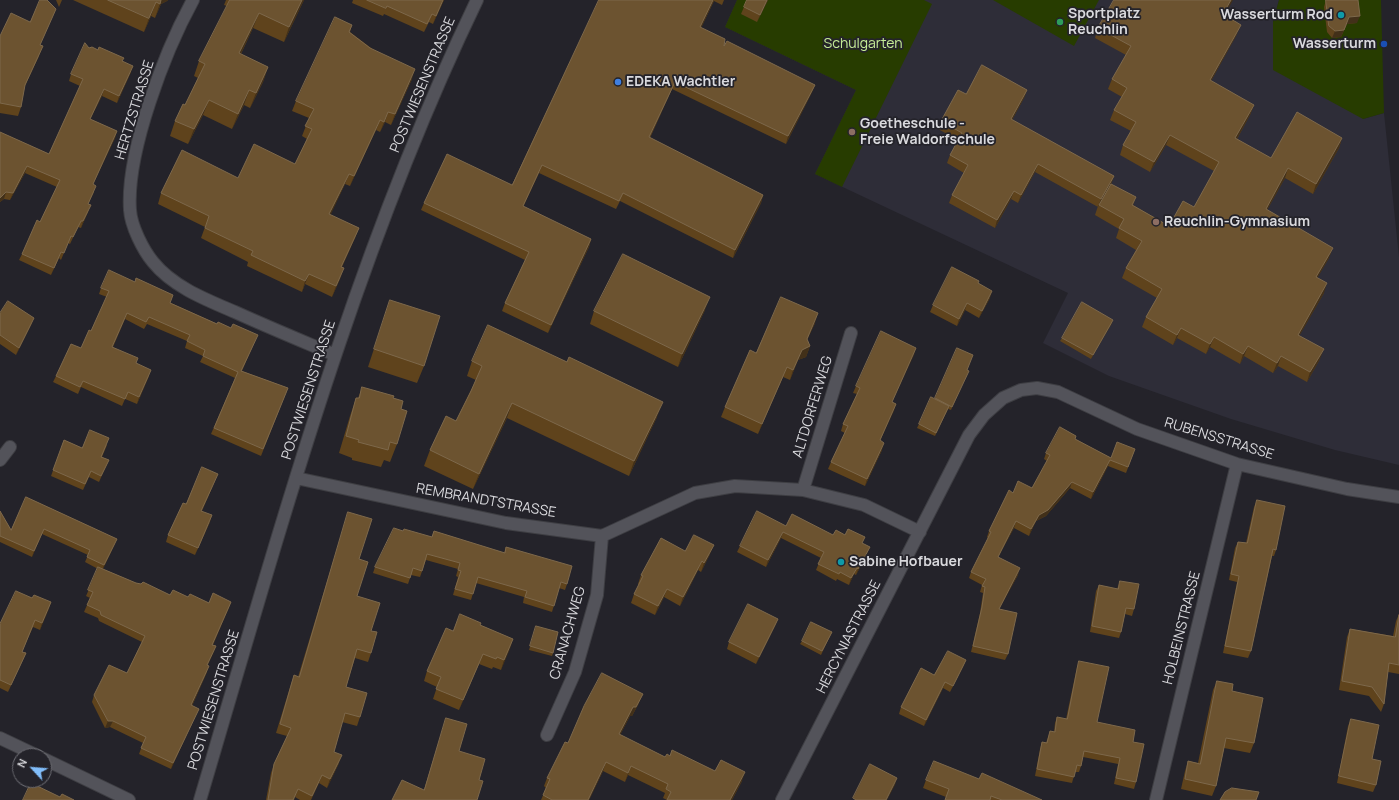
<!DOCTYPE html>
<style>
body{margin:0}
#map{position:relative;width:1399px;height:800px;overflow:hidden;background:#24232a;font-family:Manrope,sans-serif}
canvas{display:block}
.north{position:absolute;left:12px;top:748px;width:40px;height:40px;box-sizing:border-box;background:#24232a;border:1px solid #6c6c72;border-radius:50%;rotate:296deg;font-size:11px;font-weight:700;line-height:16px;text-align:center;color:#d9d9dd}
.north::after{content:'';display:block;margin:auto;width:14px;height:18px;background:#81bdfa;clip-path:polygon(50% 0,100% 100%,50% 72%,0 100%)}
</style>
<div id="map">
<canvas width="1399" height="800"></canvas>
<div class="north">N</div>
</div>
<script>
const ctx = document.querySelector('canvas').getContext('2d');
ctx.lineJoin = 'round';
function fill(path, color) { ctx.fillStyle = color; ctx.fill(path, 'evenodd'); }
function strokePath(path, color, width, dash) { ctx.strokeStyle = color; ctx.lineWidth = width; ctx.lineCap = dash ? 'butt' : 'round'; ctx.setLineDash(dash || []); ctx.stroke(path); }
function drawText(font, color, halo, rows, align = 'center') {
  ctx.font = font + ' Manrope,sans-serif'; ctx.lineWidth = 3.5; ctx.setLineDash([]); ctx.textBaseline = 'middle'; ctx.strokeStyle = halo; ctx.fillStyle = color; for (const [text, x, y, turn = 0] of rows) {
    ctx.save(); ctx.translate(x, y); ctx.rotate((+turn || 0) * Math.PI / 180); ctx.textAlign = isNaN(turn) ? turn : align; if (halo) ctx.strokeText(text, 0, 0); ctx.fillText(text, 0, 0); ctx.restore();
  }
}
const built = new Path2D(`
 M737 0H1279L1273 22 1363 119 1384 113 1399 257V465L1335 450 1231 419 1109 376 1043 343 1068 293 815 174 856 90 725 27Z`);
const green = new Path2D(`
 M737 0H924L932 4 842 187 815 174 856 90 725 27Z
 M993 0H1099L1074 46Z
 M1279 0H1381L1384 113 1363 119 1273 70V22Z`);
const street = new Path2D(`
 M193 0C165 51 126 152 130 210 131 226 143 250 153 262 173 287 207 300 235 312 268 327 302 341 335 355
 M0 460 10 447
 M296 478 506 523 602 536 695 493 735 486 803 490 864 505 920 532
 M803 490 851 333
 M547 735 575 672 597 595 602 536
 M0 738 38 756
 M44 759 129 800
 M200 800C280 530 354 255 477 0
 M782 800 969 435 984 415 1003 398 1021 390 1037 388 1058 392 1137 429 1237 464 1347 489 1399 497
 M1156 800 1237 464`);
const wall = new Path2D(`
 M56 0H62L59 7Z
 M73 0H168L167 1 161 4 155 18 151 16 144 32Z
 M226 0H304L284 42 253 28 241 54 268 67 263 82 250 108 244 105 232 129 203 115 188 144 170 136 175 121 185 105 198 78 194 76 199 61 227 6 224 5Z
 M353 0H444L433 24 429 22 424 32 384 14 383 16 352 3Z
 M599 0H724L722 5 714 1 701 28 724 46 815 85 812 92 786 144 672 89 650 138 763 195 761 203 733 258 620 201 616 209 539 173 523 207 591 239 589 247 548 333 502 311 505 303 525 260 421 210 424 203 512 185Z
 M747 0H768L757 22 741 14Z
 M1326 0 1357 23 1347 24 1341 37 1332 38 1327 32 1324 7Z
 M56 9 40 45 39 56 24 88 21 107 18 116 0 113V36L30 22Z
 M1225 15 1237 34 1211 81 1254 105 1250 115 1237 139 1271 158 1342 138 1339 148 1313 194 1285 178 1267 210 1329 258 1317 278 1324 293 1299 336 1320 359 1307 382 1278 366 1273 373 1244 356 1240 364 1210 347 1206 354 1177 338 1173 345 1142 327 1146 317 1157 298 1122 278 1126 268 1136 250 1116 238 1119 229 1095 215 1098 206V207L1035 172 1018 203 1011 199 995 228 949 203 952 195 964 173 947 163 950 155 958 140 938 129 941 121 966 94 1027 90 1024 98 1012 120 1114 176 1111 184 1136 197 1133 205 1169 226 1194 207 1214 171 1166 145 1150 172 1120 155 1123 145 1131 131 1110 120 1114 110 1122 97 1108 89 1112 79 1126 55 1095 38 1098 28Z
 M352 25 350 32 412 79 391 125 385 122 380 132 376 130 350 186 345 184 330 215 359 228 355 238 342 267 340 279 332 297 305 284 302 292 247 266 248 262 201 238 205 227 158 204 161 193 238 178 295 164 307 139 302 136 309 118 292 111 296 101Z
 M89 48 123 61 131 72 117 103 102 96 90 119 117 131 115 138 93 184 94 192 88 204V212L81 228 78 227 70 244 68 243 61 260 59 258 51 275 19 260 22 254 40 222 57 187 25 173 10 200 4 199 0 202V132L49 154 80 86 69 81 71 74Z
 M978 283 990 298 979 318 965 310 957 326 930 312 933 305Z
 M101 288 171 303 255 341 242 371 288 388 261 456 211 434 235 378 200 362 203 356 185 348 187 341 147 324 144 329 125 319 113 347 136 363 149 376 137 404 125 399 122 406 81 387 78 394 53 382 56 376 81 348 91 331 107 297 99 294Z
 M390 300 424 366 417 383 368 367Z
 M705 310 678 367 590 324 594 311Z
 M0 313 34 318 31 325 16 355 0 344Z
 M815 323 807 340 810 346 806 357 798 360 790 380 783 377 758 434 721 417 725 407 756 353Z
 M1112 323 1091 359 1060 341 1062 338Z
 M916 348 892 402 896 404 880 441 882 450 865 486 828 469 831 462 845 433 841 431 843 424 857 394 853 393 856 386Z
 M472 361 657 417 629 476 507 418 473 489 424 466 430 450 456 421 476 380 467 376Z
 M967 370V374L951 410 948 409 935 436 917 428 919 424 935 399Z
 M362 388 393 398 401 409 397 444 390 462 384 460 381 467 352 460V458L339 453 350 416 356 398H358Z
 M1076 436 1075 439 1111 458 1135 449 1126 473 1108 466 1091 499 1070 488 1046 516 1036 521 1029 536 1014 528 998 557 1018 575 999 609 1008 654 1005 660 971 652 980 613 983 593 980 592 982 585 969 578 971 572 988 538 987 537 989 531 1013 493 1032 488 1047 461 1044 459 1046 453Z
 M64 440 82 448 107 445 102 457 109 460 99 482 89 477 83 490 51 476Z
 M215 481 202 511 210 522 195 555 166 542 168 535 186 504Z
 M26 497 117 539 103 569 136 583 170 595 188 597 209 603 231 602 213 645 216 646 207 665V672L192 706 199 709 196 715 171 769 139 754 143 743 110 727 105 728 92 702 94 695 127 673 142 642 99 621 98 618 84 612 90 598 86 596 98 569 85 562 88 555 42 534 32 557 0 542V511L11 530Z
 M1257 500 1276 550 1274 556H1272L1251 651 1248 658 1223 653 1237 582 1229 580 1235 548 1238 542 1246 543 1254 507Z
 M348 512 359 559 357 596 371 631V653L368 662 355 658 346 687 360 717 357 726 342 722 334 752 339 763 327 788 319 783 311 800H300L295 797 294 800H266L271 773 274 764 287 736 276 733 291 684 294 675 298 677Z
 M786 526 833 535H845L865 537 862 543 867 554 856 575 854 574 849 585 837 579 836 581 816 570 821 558 781 538 766 567 737 552 740 546Z
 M403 531 432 537 434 531 504 553 506 547 567 584 565 590 559 588 552 612 523 603 524 597 476 583 471 600 453 595 458 577 456 576 458 569 426 560 420 577 411 575 408 584 373 573 375 567Z
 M685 551 710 554 701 572 698 570 680 606 664 597 655 615 631 603 634 594 639 585 638 584 641 575Z
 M1120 581 1134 609 1132 616 1125 614 1121 632 1119 638 1090 632 1096 591 1099 585 1117 589Z
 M32 598 51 602 40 630 33 627 22 652 26 653 23 660 8 692 0 688V624Z
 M1399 614V674L1388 672 1384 704 1381 712 1369 696 1339 690 1347 637 1350 629 1393 636 1396 621Z
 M778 619 775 626 756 664 727 649 729 642Z
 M480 625 513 639 501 670 493 667 492 669 479 664 459 710 433 699 437 687 424 681 427 671 453 631Z
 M535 630 553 653 552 656 529 650Z
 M832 632 821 655 800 644 802 641Z
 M966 660 963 667 950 692 943 688 924 726 899 714 901 707 934 675Z
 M1079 661 1097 722 1133 742 1136 782 1134 789 1114 784 1118 764 1083 757 1081 766 1079 772H1075L1072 783 1035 776 1040 749 1042 742 1046 743 1050 731 1054 732 1055 723 1057 717 1066 719 1077 667Z
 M1217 681 1232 691 1254 743 1250 753 1224 748 1216 786 1212 796 1181 789 1185 771 1188 761 1198 763 1213 690Z
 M639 703 632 716H630L620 735 665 757 670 756 742 781 732 800H667L663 798 665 793 628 775 625 782 603 771 589 800H541L546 788 544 786 547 778 568 743Z
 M446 718 459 751 479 780 424 790Z
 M1351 719 1372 759 1376 785 1373 792 1337 783 1348 726Z
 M979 779 1042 800H945L946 797 923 788 926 780Z`);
const shadedWall = new Path2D(`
 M161 0H168L167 1 161 4 155 18Z
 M302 0H304L284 42 289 27Z
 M443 0H444L433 24 436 16Z
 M713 0H714L698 35 700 27Z
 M767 0H768L757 22 760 15Z
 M1231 0H1233L1220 24 1223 14Z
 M156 2 151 16 144 32 149 18Z
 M259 13 253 28 234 68 239 53Z
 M1360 16 1357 23 1347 24 1341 37 1332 38 1335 31 1349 17Z
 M1241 25 1237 34 1206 90 1210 80Z
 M43 46 39 56 21 94 25 85Z
 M133 66 131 72 117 103 119 96Z
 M268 67 263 82 250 108 256 93Z
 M415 69 412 79 391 125 395 114Z
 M675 82 672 89 646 145 649 137Z
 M815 85 812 92 786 144 788 136Z
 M104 89 102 96 87 126 90 119Z
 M249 90 244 105 232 129 238 114Z
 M1027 90 1024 98 1008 127 1011 119Z
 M209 100 203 115 188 144 194 129Z
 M1254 105 1250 115 1232 148 1235 138Z
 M388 112 385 122 380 132Z
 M380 120 376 130 350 186 354 176Z
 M117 131 115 138 90 191 93 184Z
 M1170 135 1166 145 1150 172 1154 162Z
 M1342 138 1339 148 1313 194 1316 184Z
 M1038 164 1035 172 1018 203 1021 195Z
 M542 165 539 173 520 214 523 206Z
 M27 166 25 173 10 200 13 193Z
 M1288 168 1285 178 1262 219 1266 209Z
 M349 174 345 184 326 225 329 214Z
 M1114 176 1111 184 1098 207 1101 199Z
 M1014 191 1011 199 995 228 997 220Z
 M6 192 4 199 0 202V198Z
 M763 195 761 203 733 258 735 250Z
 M91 205 88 212 81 228 83 221Z
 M359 228 355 238 337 277 341 267Z
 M591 239 589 247 548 333 551 325Z
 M1333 248 1329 258 1312 287 1316 277Z
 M61 252 59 258 51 275 54 268Z
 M344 268 340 279 332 297 336 286Z
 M309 274 305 284 302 292 305 281Z
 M1327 283 1324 293 1294 345 1298 335Z
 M992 291 990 298 979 318 982 311Z
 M710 297 705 310 678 367 682 354Z
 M967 303 965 310 957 326 959 319Z
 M127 313 125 319 110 353 112 347Z
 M818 313 815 323 803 349 810 346 806 357 798 360 790 380 793 370Z
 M34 318 31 325 16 355 19 348Z
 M1113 320 1112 323 1091 359 1093 355Z
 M1181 328 1177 338 1173 345 1177 335Z
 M1214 337 1210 347 1206 354 1210 344Z
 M1248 346 1244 356 1240 364 1243 354Z
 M916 348 914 355 889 409 892 402Z
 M1324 349 1320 359 1307 382 1310 372Z
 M1281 356 1278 366 1273 373 1277 363Z
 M787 367 783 377 758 434 762 424Z
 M151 370 149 376 137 404 139 397Z
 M663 402 657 417 629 476 634 461Z
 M512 403 507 418 473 489 479 474Z
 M896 404 894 411 877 447 880 440Z
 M884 443 882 450 865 486 867 479Z
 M1110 460 1108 466 1091 499 1093 492Z
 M218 474 215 481 199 517 201 511Z
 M1072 482 1070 488 1046 516 1036 521 1029 536 1031 529 1039 515Z
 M212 515 210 522 195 555 198 548Z
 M1016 521 1014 528 995 563Z
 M44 529 42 534 32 557 34 551Z
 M783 532 781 538 766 567 768 560Z
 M117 539 115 544 102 571 104 565Z
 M714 545 710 554 701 572 704 563Z
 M870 547 867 554 856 575 858 569Z
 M702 561 698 570 680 606 683 597Z
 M857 568 854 574 849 585 851 578Z
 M1020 568 1018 575 996 615 999 609Z
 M667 589 664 597 655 615 658 606Z
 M51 602 49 609 40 630 42 623Z
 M231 602 229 608 210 651 212 645Z
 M778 619 775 626 756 664 759 657Z
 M513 639 510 649 501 670 504 660Z
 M216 646 214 652 205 671 207 665Z
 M483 654 479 664 459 710 463 700Z
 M209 666 207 672 189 712 191 705Z
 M945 682 943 688 924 726 926 720Z
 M643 694 639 703 632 716H630L616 743 619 734 633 707Z
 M199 709 196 715 171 769 173 763Z
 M108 721H113L110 727 105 728Z
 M342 755 339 763 327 788 330 779Z
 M606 762 603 771 589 800H588Z
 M631 766 628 775 625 782 628 773Z
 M745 772 742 781 732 800H730Z
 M322 775 319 783 310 800 312 796Z
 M897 778 895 785 887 800H886Z`);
const building = new Path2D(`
 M40 0H47L56 9 40 45 43 46 25 85 21 107 0 103V36L11 13 30 22Z
 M108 0H161L160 4 156 2 149 18Z
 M230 0H302L289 27 259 13 239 53 268 67 256 93 249 90 238 114 209 100 194 129 175 121 183 104 185 105 205 64 199 61Z
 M367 0H443L436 16 432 14 427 24 387 6 386 8Z
 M599 0H713L700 27 725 39 724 46 727 41 815 85 788 136 675 82 649 137 763 195 735 250 623 193 619 201 542 165 523 206 591 239 551 325 505 303 529 252 424 203 447 154 512 185Z
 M747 0H767L760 15 744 7Z
 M1114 0H1231L1223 14 1241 25 1210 80 1254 105 1235 138 1271 158 1297 112 1342 138 1316 184 1288 168 1266 209 1333 248 1316 277 1327 283 1298 335 1324 349 1310 372 1281 356 1277 363 1248 346 1243 354 1214 337 1210 344 1181 328 1177 335 1146 317 1162 289 1126 268 1142 241 1119 228 1124 219 1099 205 1111 184 1136 197 1132 205 1169 226 1183 201 1194 207 1219 162 1170 135 1154 162 1123 145 1136 122 1114 110 1127 88 1112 79 1131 46 1098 28Z
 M1326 0H1358L1360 16 1349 17 1344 30 1335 31 1329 26Z
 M335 17 352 25 349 32 370 48 415 69 395 114 388 112 384 122 380 120 354 176 349 174 329 214 359 228 341 267 344 268 336 286 309 274 305 281 251 255 253 251 205 228 209 216 161 193 182 150 238 178 254 144 295 164 312 129 305 126 314 109 296 101Z
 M85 43 89 48 92 47 98 50 99 47 124 58 122 61 133 66 119 96 104 89 90 119 117 131 93 184 96 186 88 204 91 205 83 221H81L73 237 71 236 64 253 61 252 54 268 22 254 37 220 40 222 60 180 27 166 13 193 6 192 0 198V132L49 154 83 79 71 74Z
 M982 65 1027 90 1011 119 1114 176 1101 199 1038 164 1021 195 1014 191 997 220 952 195 968 165 950 155 962 133 941 121 958 90 966 94Z
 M623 254 710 297 682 354 594 311Z
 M952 267 979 281 978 283 992 291 982 311 967 303 959 319 933 305Z
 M109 270 135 282 136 278 173 295 170 303 217 324 218 322 231 328 233 324 258 335 241 371 288 388 263 449 214 428 238 372 203 356 205 350 187 341 190 335 149 317 146 322 127 313 112 347 138 358 136 363 151 370 139 397 128 392 125 399 83 381 80 387 56 376 71 344 81 348 89 330 91 331 109 291 101 288Z
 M781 297 818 313 807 339 810 346 802 350 793 370 787 367 762 424 725 407 750 350 756 353Z
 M390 300 440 316 424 366 374 349Z
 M8 301 34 318 19 348 0 335V313Z
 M1082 302 1113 320 1093 355 1062 338Z
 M488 325 567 362 569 357 663 402 634 461 512 403 479 474 430 450 446 416 456 421 471 391 482 366 472 361Z
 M881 331 916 348 892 402 896 404 880 440 884 443 867 479 831 462 848 426 843 424 860 388 856 386Z
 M957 348 973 355 967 370 969 371 952 407 935 398Z
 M362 387 394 396 393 398 403 401 401 409 407 411 397 444 390 442 388 450 358 442 359 440 346 436 356 398H359Z
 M931 397 949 406 936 433 919 424Z
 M1060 427 1076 436 1075 439 1111 458 1117 442 1135 449 1128 467 1110 460 1093 492 1072 482 1048 510 1039 515 1031 529 1016 521 998 557 1020 568 999 609 1017 613 1008 654 973 646 982 607 985 587 982 586 986 579 971 572 991 532 989 531 1009 490 1013 493 1018 481 1032 488 1050 455 1046 453Z
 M90 430 109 438 101 457 109 460 101 476 91 471 85 484 53 470 64 440 82 448Z
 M202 467 218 474 201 511 212 515 198 548 168 535 183 503 186 504Z
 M26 497 117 539 104 565 87 557 90 550 44 529 34 551 0 536V511L11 530Z
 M1257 500 1285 506 1276 550 1273 549 1251 651 1225 646 1239 576 1231 574 1238 542 1247 543Z
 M757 511 786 526 792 514 833 535 836 530 845 535 848 529 865 537 862 543 870 547 858 569 857 568 851 578 840 572 839 574 818 564 824 552 783 532 768 560 740 546Z
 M348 512 372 519 359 559 368 562 357 596 380 603 371 631 377 632 371 653 357 649 346 687 367 693 360 717 345 713 334 752 342 755 330 779 322 775 312 796 298 789 293 800H268L274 764 291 728 280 724 294 675 299 677Z
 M394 528 403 531 404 529 432 537 434 531 505 553 506 547 572 566 567 584 561 582 554 606 525 597 527 591 478 577 473 594 455 589 461 571 458 570 460 563 427 554 422 571 413 568 410 578 375 567Z
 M694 535 714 545 704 563 702 561 683 597 667 589 658 606 634 594 643 576 641 575 661 538 685 551Z
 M98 567 136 583 141 584 143 582 170 595 173 590 188 597 190 594 209 603 213 593 231 602 212 645 216 646 207 665 209 666 191 705 199 709 173 763 141 748 146 737 113 721H108L94 695 109 665 127 673 145 636 101 615 100 611 87 605 93 592 88 590Z
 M1120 581 1139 584 1134 609 1126 608 1121 632 1092 626 1099 585 1118 589Z
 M16 591 32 598 34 595 51 602 42 623 35 620 22 652 26 653 11 685 0 680V624Z
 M748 604 778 619 759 657 729 642Z
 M460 614 481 623 480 625 513 639 504 660 497 657 496 659 483 654 463 700 436 689 441 677 427 671 446 628 453 631Z
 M1399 615V665L1389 663 1384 704 1372 687 1342 681 1350 629 1395 637Z
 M811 622 832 632 822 651 802 641Z
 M536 626 558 632 553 653 530 646Z
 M948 651 966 660 953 686 945 682 926 720 901 707 921 668 934 675Z
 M1079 661 1109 667 1097 722 1135 730 1133 742 1144 744 1136 782 1116 778 1120 758 1084 751 1081 766 1077 765 1074 777 1037 769 1042 742 1047 743 1050 731 1055 732 1057 717 1067 719Z
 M602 673 643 694 636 707H633L619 734 665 757 667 754 670 756 672 750 715 771 721 760 745 772 730 800H667L671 792 666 789 668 784 631 766 628 773 606 762 588 800H552L543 795 550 779 547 778 565 742 568 743 584 706Z
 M1217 681 1233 684 1232 691 1263 698 1254 743 1226 738 1216 786 1185 779 1188 761 1200 764Z
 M446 718 467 724 459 751 485 759 479 780 483 781 477 800H392L402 780 424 790Z
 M1351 719 1379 725 1372 759 1381 761 1376 785 1339 776Z
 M934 761 979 779 982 773 1042 800H1002L991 796 990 800H945L949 789 926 780Z
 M870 764 897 778 886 800H856L853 798Z
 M31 783 60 797 62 794 74 800H23Z
 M1232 788 1259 792 1256 800H1220L1225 792Z`);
const markers = [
 [1341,15,4,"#0f9aa8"],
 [1060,22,4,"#2e9e5b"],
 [1384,44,4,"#1a4fb4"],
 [618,82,4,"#3f7fe0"],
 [852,132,4,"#8d6e63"],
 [1156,222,4,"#8d6e63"],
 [841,562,4,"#0f9aa8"]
];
const poiNames = [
 ["Sportplatz",1068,14],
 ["Reuchlin",1068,30],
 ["Wasserturm Rod",1333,15,"right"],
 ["Wasserturm",1376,44,"right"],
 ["EDEKA Wachtler",626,82],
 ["Goetheschule -",860,124],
 ["Freie Waldorfschule",860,140],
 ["Reuchlin-Gymnasium",1164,222],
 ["Sabine Hofbauer",849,562]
];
const parkNames = [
 ["Schulgarten",863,44]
];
const streetNames = [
 ["POSTWIESENSTRASSE",423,85,-67],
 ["HERTZSTRASSE",135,110,-73],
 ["POSTWIESENSTRASSE",309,390,-72],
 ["ALTDORFERWEG",813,407,-73],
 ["RUBENSSTRASSE",1219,439,17],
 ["REMBRANDTSTRASSE",486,501,10],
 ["HOLBEINSTRASSE",1182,628,-76],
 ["CRANACHWEG",568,633,-74],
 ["HERCYNIASTRASSE",849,637,-63],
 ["POSTWIESENSTRASSE",214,700,-73]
];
fill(built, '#2e2d38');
fill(green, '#273c00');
strokePath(street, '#3e3e43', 14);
strokePath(street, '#53535a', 12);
fill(wall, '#5f431c');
fill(shadedWall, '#423019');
fill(building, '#6c5330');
strokePath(building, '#7d684b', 1);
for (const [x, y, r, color] of markers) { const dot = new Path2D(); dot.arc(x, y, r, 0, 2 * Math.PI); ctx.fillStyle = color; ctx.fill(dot); strokePath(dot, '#24232a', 1.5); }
drawText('bold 14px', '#d9d9dd', '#24232a', poiNames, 'left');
drawText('14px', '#c5ec96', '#24232a', parkNames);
drawText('14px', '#d9d9dd', '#24232a', streetNames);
</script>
